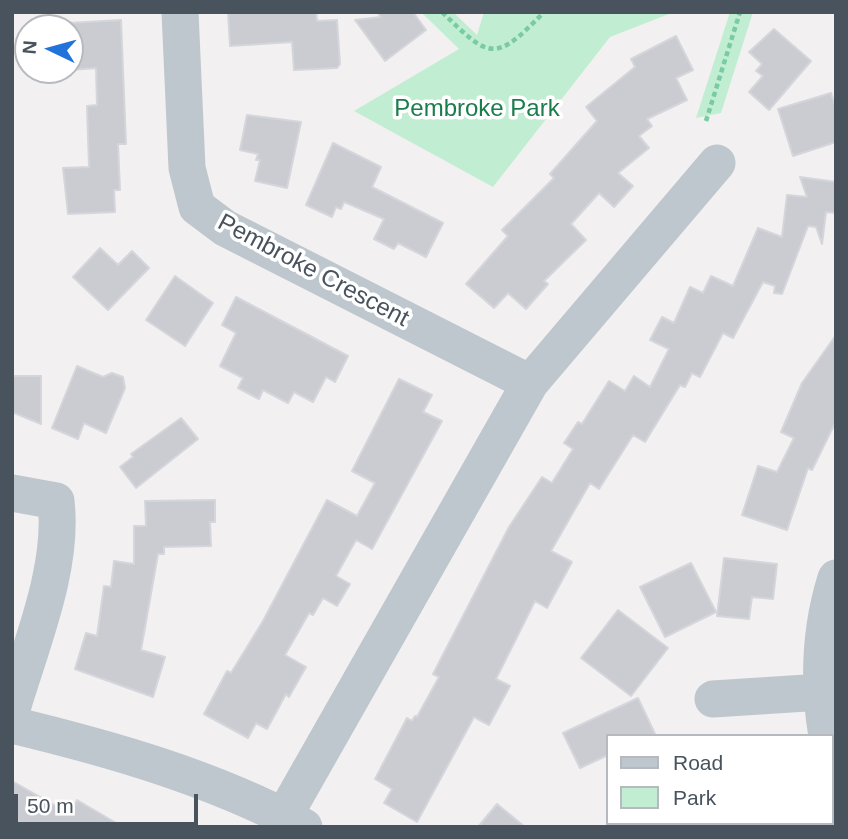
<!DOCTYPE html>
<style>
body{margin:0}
#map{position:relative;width:848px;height:839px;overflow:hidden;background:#f2f0f0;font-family:Helvetica,sans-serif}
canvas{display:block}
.frame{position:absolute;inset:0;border:14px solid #48535d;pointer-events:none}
.legend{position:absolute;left:606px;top:734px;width:228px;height:91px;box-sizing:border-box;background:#fff;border:2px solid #b6babe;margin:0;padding:9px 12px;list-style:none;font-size:21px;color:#48535d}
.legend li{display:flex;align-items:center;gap:14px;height:35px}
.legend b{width:35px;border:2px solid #b6babe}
.north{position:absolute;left:14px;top:14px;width:70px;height:70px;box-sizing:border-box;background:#fff;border:2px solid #b6babe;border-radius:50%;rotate:275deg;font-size:19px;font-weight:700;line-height:28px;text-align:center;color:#48535d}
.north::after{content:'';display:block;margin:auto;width:24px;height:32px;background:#2172db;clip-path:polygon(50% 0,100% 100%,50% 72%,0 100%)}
.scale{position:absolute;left:14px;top:794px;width:184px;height:32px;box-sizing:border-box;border:4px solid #48535d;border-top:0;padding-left:9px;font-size:21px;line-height:24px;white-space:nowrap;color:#48535d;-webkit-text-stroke:5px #fff;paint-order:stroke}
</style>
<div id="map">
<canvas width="848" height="839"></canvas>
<div class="frame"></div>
<ul class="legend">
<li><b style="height:9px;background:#bec7ce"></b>Road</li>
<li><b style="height:19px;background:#c1eed2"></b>Park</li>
</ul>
<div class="north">N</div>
<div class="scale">50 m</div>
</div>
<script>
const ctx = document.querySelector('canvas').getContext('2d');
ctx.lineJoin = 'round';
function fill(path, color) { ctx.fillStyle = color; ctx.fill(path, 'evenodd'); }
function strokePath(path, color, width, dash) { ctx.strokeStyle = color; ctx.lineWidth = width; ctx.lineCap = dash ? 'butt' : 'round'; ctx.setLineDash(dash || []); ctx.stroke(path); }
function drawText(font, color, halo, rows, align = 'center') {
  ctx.font = font + ' Helvetica,sans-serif'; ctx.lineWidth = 7; ctx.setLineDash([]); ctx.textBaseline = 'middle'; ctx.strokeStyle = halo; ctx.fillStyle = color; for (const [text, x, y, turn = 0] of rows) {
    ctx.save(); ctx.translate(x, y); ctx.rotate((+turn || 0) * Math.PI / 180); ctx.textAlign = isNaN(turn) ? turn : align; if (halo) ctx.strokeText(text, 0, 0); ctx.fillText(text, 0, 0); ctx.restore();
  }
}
const green = new Path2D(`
 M421 12H453L477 35 484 12H674L610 37 493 187 354 111 459 49Z
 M730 12H753L721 113 696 118Z`);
const building = new Path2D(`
 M228 12H316L317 21 337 20 340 64 337 68 294 70 292 42 230 46Z
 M377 12H413L426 30 385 61 355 20 381 17Z
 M121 20 126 144H118L120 190H114L115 212 68 214 63 168 89 167 87 106 97 105 96 68 70 70V23Z
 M774 29 811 61 769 110 749 92 763 76 756 71 762 64 749 52Z
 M676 36 693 70 676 78 687 100 647 119 652 126 639 136 649 148 618 173 633 186 614 207 599 193 571 224 586 240 544 281 548 284 526 309 508 293 494 308 466 284 508 236 502 230 554 178 550 174 597 121 586 107 635 67 631 59Z
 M831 93 836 109V142L793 156 778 109Z
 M247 115 301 122 287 188 255 181 260 160H256L258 154 240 150Z
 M333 143 381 167 372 187 443 223 426 257 398 243 394 249 374 239 384 219 344 202 341 209 336 207 332 217 306 205Z
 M800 177 836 182V213L826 212 822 244 816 227 808 226 782 294 774 293 775 286 763 282 733 338 723 333 700 377 692 373 685 387 680 385 645 442 633 435 599 489 590 483 551 551 572 562 547 608 535 601 496 679 510 686 489 725 474 717 417 822 384 803 392 789 375 779 407 718 412 721 415 716 417 717 439 677 433 674 509 527 542 477 552 483 573 449 564 443 578 422 582 424 609 381 625 391 634 376 650 387 669 349 650 340 662 317 674 323 690 287 703 293 711 276 733 286 758 228 782 237 787 195 807 197Z
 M100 248 118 265 132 251 149 268 108 310 73 277Z
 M175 276 213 303 185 346 146 320Z
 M236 297 348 356 335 382 326 377 313 402 294 392 288 403 263 390 259 399 238 388 243 378 220 366 236 333 222 325Z
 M836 335V421L812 470 808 468 787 530 742 515 758 466 777 472 794 438 781 432 802 383Z
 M77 366 103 377 112 373 123 377 125 388 106 433 84 423 78 439 52 428Z
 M12 376H41V424L12 412Z
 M399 379 432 395 423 412 442 421 372 549 356 540 336 576 350 584 337 606 323 598 313 615 309 613 285 655 306 667 289 697 286 694 267 729 256 723 248 738 204 714 227 671 231 673 263 621 327 500 357 516 375 483 352 471Z
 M181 418 198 439 136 488 120 467 133 457 131 454Z
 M215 500V522H210L211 546 164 547V554H158L141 650 165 657 153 697 75 669 86 633 97 636 104 586 111 587 114 561 134 564V526H146L145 501Z
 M724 558 777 564 773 599 752 597 749 619 717 616Z
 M691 563 716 612 665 637 640 587Z
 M618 610 668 648 631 696 581 658Z
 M638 698 656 736H608V755L580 768 563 733Z
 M12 781 70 814 77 800 123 827H12Z
 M497 804 525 827H478Z`);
const path = new Path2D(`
 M442 12C490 59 495 63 544 12
 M706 121 740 12`);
const minor = new Path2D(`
 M180 12 187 168 197 207 225 228 530 383
 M12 493 56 501C64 568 31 644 12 709
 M713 699 822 692
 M12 725C112 749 213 778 304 827
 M827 736C818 683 820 629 836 578
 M832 762 836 775
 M284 816 530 383 717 163`);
const parkNames = [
 ["Pembroke Park",477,109]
];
const streetNames = [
 ["Pembroke Crescent",313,271,28]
];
fill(green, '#c1eed2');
fill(building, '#caccd2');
strokePath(building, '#d4d6db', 2);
strokePath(path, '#7acaa3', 4.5, [5, 3.5]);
strokePath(minor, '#bec7ce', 37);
drawText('24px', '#1b7c4c', '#fff', parkNames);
drawText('24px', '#48535d', '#fff', streetNames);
</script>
